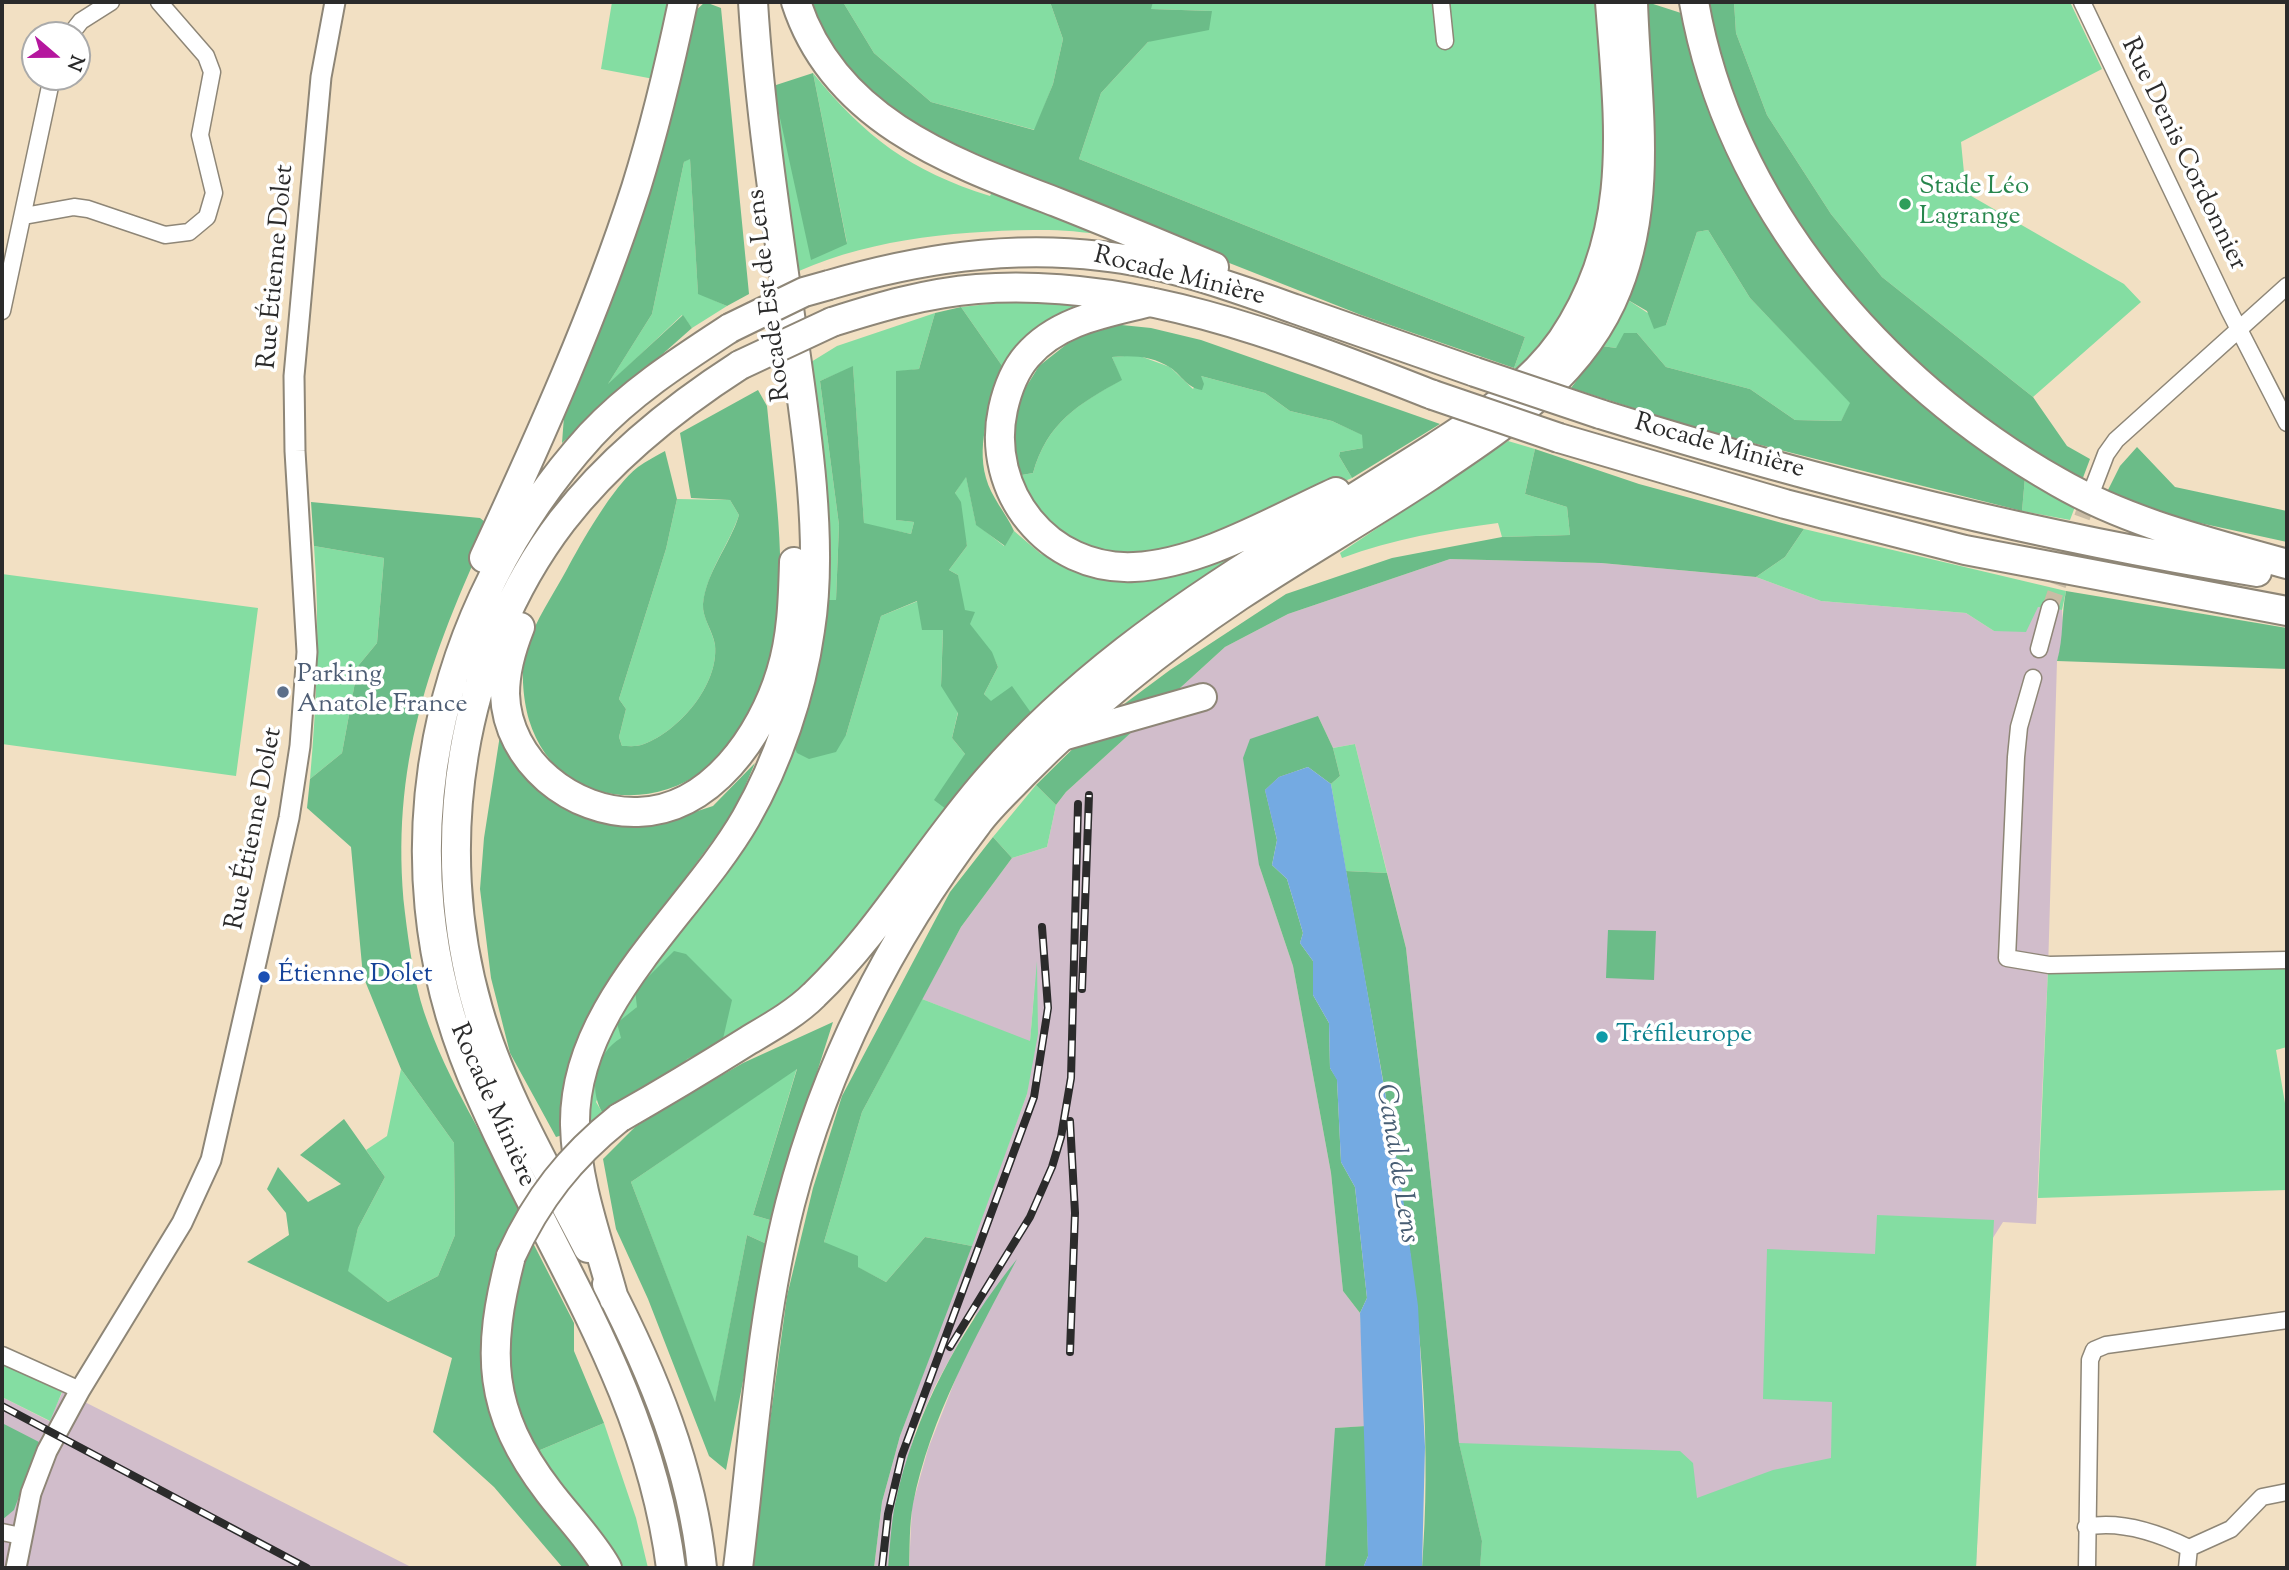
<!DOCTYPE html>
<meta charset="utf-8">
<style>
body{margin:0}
#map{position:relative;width:2289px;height:1570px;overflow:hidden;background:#f2e0c3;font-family:"Sorts Mill Goudy",serif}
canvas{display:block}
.frame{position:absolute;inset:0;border:4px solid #2b2b2b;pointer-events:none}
.north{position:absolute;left:21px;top:21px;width:70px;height:70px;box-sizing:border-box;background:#fff;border:2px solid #aaa;border-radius:50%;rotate:110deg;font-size:19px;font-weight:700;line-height:28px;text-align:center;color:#2b2b2b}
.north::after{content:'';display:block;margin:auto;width:24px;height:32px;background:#b5179e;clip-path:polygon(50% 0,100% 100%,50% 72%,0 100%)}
</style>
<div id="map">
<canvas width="2289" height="1570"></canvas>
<div class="frame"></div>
<div class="north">N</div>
</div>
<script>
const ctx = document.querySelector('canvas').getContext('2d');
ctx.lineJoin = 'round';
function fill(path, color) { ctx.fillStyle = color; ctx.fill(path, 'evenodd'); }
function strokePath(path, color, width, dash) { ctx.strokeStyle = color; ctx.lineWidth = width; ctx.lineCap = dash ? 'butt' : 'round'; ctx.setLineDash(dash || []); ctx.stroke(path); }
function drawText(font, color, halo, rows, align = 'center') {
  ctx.font = font + ' "Sorts Mill Goudy",serif'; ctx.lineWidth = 7; ctx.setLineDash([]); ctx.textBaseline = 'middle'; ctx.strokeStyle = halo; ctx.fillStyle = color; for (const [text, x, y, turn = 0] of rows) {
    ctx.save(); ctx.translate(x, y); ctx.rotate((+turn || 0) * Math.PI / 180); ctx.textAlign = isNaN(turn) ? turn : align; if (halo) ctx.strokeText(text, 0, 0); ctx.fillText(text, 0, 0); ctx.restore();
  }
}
const industrial = new Path2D(`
 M1450 559 1601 563 1756 577 1821 601 1966 613 1994 631 2038 607 2062 610 2064 636 2057 661 2048 970 2036 1224 2003 1222 1991 1241 1976 1568H1480L1482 1541 1459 1443 1406 948 1355 744 1333 748 1318 716 1259 865 1293 966 1331 1173 1343 1291 1360 1313 1366 1426 1336 1428 1325 1568H909L912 1506 928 1449 961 1365 977 1309 935 1386 916 1429 895 1505 888 1568H874L882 1502 900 1436 1027 1094 1036 971 1030 1042 922 999 961 927 1012 858 1047 847 1056 805 1066 792 1225 647 1288 614Z
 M63 1391 413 1568H2V1397L49 1421Z`);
const green = new Path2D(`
 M612 2H676L659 80 601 69Z
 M843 2H1050L1063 39 1053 84 1035 130 931 102 874 53Z
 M1153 2H1600L1607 202 1577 293 1525 372 1514 368 1525 337 1079 159 1101 93 1148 42 1212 11 1150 9Z
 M1734 2H2070L2102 69 1961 142 1966 193 2124 284 2141 302 2033 397 1882 277 1831 214 1767 115 1736 33Z
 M813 73C865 137 910 171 990 196L994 188 1114 235C1092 234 1071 230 1049 230 966 230 876 237 799 271L773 86 847 243Z
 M690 158 698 293 727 306 692 328 682 315 606 387 652 314 684 162Z
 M1708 230 1750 298 1851 403 1841 421 1795 420 1750 389 1666 367 1637 333 1616 348 1602 346 1628 300 1666 325 1697 232Z
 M1026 300 1090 305C1045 309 1030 337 1005 370L961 307Z
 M935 313 919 369 896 372 897 520 914 522 911 534 864 524 853 367 820 381 839 525 836 600H826L819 425 811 362 837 346Z
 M1137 355 1170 367 1193 389 1201 376 1265 393 1290 411 1332 421 1363 435V448L1340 452 1339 456 1352 478 1180 549 1136 556 1090 553 1054 532 1016 476 1033 473C1047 423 1078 404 1121 380L1112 357Z
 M1508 441 1535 449 1525 494 1567 507 1570 535 1502 537 1498 523C1445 530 1393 539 1342 558L1340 553Z
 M966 476 976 524 1004 546 1014 531 1041 554 1103 573 1289 526 1034 717 991 702 984 694 998 667C991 649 981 640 970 625 961 611 959 592 958 575L949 570 967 546 955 493Z
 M2025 477 2076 504 2070 520 2022 511Z
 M677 499 730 500 739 515C729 545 707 571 703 604 702 617 713 632 715 645 719 685 679 731 644 744 638 747 629 746 622 746L619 737 626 709 619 699 666 549Z
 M1804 529 2066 591 2062 610 2038 607 2026 632 1994 631 1966 613 1821 601 1756 577 1785 557Z
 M314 546 384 558 377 643 358 666 342 753 310 779C317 700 320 624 314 546Z
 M2 574 258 608 236 776 2 744Z
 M918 601 943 630 941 684 958 712 952 738 965 754 947 809 814 983 672 1077 686 1059 722 1043 637 1007 596 1102 602 1112 585 1128 591 1075 625 1000 740 853 774 792 793 744 846 735 881 616Z
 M1355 744 1387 873 1346 871 1331 784 1340 776 1333 748Z
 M1036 785 1056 805 1047 847 1012 858 993 837Z
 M1037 961 1038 1034 1027 1094 972 1246 925 1237 886 1282 857 1267 824 1242 862 1112 922 999 1030 1041Z
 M2287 969V1047L2276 1050 2287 1115V1190L2038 1198 2048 970Z
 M797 1068 753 1215 770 1220 769 1245 747 1235 715 1404 631 1182Z
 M401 1069 454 1143 455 1235 438 1276 388 1302 347 1271 358 1228 385 1177 366 1150 387 1136Z
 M1877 1215 1994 1220 1976 1568H1480L1482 1541 1459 1443 1680 1451 1693 1463 1697 1498 1773 1470 1831 1458 1832 1402 1763 1399 1767 1249 1875 1254Z
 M2 1364 62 1392 50 1421 2 1397Z
 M604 1423 636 1518 648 1568H612L533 1453Z`);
const forest = new Path2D(`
 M705 2 721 8 749 294 727 306 698 294 690 159 684 162 652 314 608 384 683 315 692 328 562 443 565 403 693 13Z
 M805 2H843L874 53 931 102 1034 130 1053 84 1063 39 1050 2H1153L1151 9 1212 11 1209 30 1148 42 1101 93 1079 159 1525 337 1514 368 1361 315 1204 253 904 126 852 87Z
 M1647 2 1681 13C1712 163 1807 302 1921 402 1953 430 1991 452 2025 477L2022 511 1701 430 1571 388 1602 346 1616 348 1624 333H1637L1666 367 1750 389 1795 420 1841 421 1850 403 1750 298 1708 230 1697 232 1666 325 1654 329 1647 311 1628 300 1649 232 1653 199Z
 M1703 2H1734L1736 33 1767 115 1831 214 1882 277 2033 397 2067 446 2090 459 2081 483 1997 431 1888 337 1794 229 1732 98Z
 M813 73 847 244 811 260 773 86Z
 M961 307 1005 370C991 403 976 441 986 478 991 497 1006 513 1014 531L1005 546 976 525 966 477 955 493 961 502 967 546 949 570 958 575 965 610 975 612 970 624 992 652 998 667 984 694 991 701 1012 686 1034 717 946 809 934 800 965 754 952 738 958 713 941 686 943 630H922L917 601 881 616 846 735 836 752 809 759 797 753 793 744 826 600H836L839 525 820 381 853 366 864 523 911 534 914 522 896 520V371L919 369 935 313Z
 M1112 324 1151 328 1201 340 1440 424 1352 478 1339 456 1340 452 1363 448 1362 435 1332 421 1290 411 1265 393 1201 376 1204 384 1202 390C1187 388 1182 376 1171 368 1153 356 1132 355 1112 357L1122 380C1078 404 1047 423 1033 473L1016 476 1008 432 1018 400 1039 366 1072 340Z
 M758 390 767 406C775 491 791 585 770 669 761 704 734 749 705 770 641 816 553 799 529 720 523 698 520 669 527 647 535 621 553 595 566 571 581 543 613 486 638 467 646 461 656 456 665 451L677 499 666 549 619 699 626 709 619 737 622 746C629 746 638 747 644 744 679 731 719 685 715 645 713 631 702 618 703 604 706 572 730 545 739 515L730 500 691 498 680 433Z
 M2137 447 2175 487 2287 511V542L2186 520 2106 494 2120 466Z
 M1535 449 1639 484 1804 529 1785 557 1756 577 1601 563 1450 559 1288 614 1225 647 1066 792 1056 805 1036 785 1100 722 1170 670 1286 594 1392 558 1502 537 1570 535 1567 507 1525 494Z
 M311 502 480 518 490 526C430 657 389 766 405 913 409 946 414 981 424 1012 447 1081 488 1144 522 1207L489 1308 540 1503 591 1568H563L494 1487 433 1432 452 1358 247 1262 289 1235 286 1213 267 1189 278 1167 308 1202 341 1184 300 1155 344 1119 385 1177 358 1228 348 1271 388 1302 438 1276 455 1235 454 1143 401 1069 363 976 351 847 307 808 310 779 342 753 358 666 377 643 384 558 314 546Z
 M2066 591 2287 628V669L2057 661C2064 637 2061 615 2066 591Z
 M1318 716 1333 748 1340 776 1331 784 1308 767 1279 777 1265 790 1277 840 1272 865 1287 879 1303 933 1300 943 1313 961V995L1329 1023 1330 1068 1337 1079 1341 1162 1355 1187 1367 1298 1360 1313 1343 1291 1331 1173 1293 966 1259 865 1243 758 1250 739Z
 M500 735 622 824H658L713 806 755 763 734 812 606 985 570 1079 566 1134 556 1137 510 1053 491 978 480 889 484 838Z
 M993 837 1012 858 961 927 862 1112 824 1242 858 1256V1267L886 1282 925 1237 972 1246 900 1436 882 1502 874 1568H750L787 1296 813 1188 842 1096 950 892Z
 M1346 871 1387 873 1406 948 1459 1443 1482 1541 1480 1568H1422C1441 1333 1384 1101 1346 871Z
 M1608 930 1656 931 1654 980 1606 978Z
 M674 951 686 954 732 1000 722 1043 687 1059 672 1077 602 1112C588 1087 596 1053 621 1038L617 1023 637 1007 635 990Z
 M833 1022 770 1220 753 1215 797 1069 631 1182 715 1402 747 1235 769 1245 726 1470 709 1456 648 1299 616 1229 603 1159 635 1127 663 1109 743 1063Z
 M533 1243 574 1323V1351L604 1423 533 1453 510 1404 505 1361 518 1275Z
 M1017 1259C976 1337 930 1417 913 1504 909 1525 910 1548 909 1568H888C890 1547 891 1525 895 1504 915 1412 959 1332 1017 1259Z
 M2 1423 39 1442 14 1510 2 1520Z
 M1366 1426 1368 1556 1363 1568H1325L1335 1428Z`);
const water = new Path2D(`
 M1308 767 1331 784 1401 1184 1418 1306 1425 1447 1422 1568H1363L1368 1556 1360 1313 1367 1298 1355 1187 1341 1162 1337 1080 1330 1068 1329 1023 1313 995V961L1300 943 1303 933 1287 879 1272 865 1277 840 1265 790 1279 777Z`);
const minorTunnel = new Path2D(`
 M2050 608 2091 492`);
const minor = new Path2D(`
 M1441 2 1445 41
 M2082 2 2229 310 2287 423
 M70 35 81 21 111 2
 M24 216 74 207 88 209 165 235 189 232 207 217 214 193 200 135 212 72 206 56 159 2
 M2 311 52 77
 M2093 488 2106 454 2116 440 2287 286
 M2039 649 2050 608
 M2033 678 2019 727 2016 757 2007 958 2049 965 2287 960
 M2 1355 80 1390
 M2086 1527C2120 1520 2158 1533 2189 1548L2231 1529 2262 1497 2287 1492
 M2 1532 21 1536
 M2087 1568 2090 1360 2094 1350 2106 1345 2287 1320
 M2187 1568 2189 1548`);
const tertiary = new Path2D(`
 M16 1568 31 1493 47 1451 80 1390 182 1223 211 1160 289 818 300 746 307 652 295 451 294 376 321 77 335 2`);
const trunk = new Path2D(`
 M1059 738 1203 697`);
const motorway = new Path2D(`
 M796 2C834 120 951 162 1056 202 1109 223 1162 245 1214 267
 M1694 2C1730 206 1880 381 2058 482 2129 523 2209 542 2287 564
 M829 285C918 259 1008 245 1101 256 1167 263 1233 287 1295 309 1355 330 1415 351 1475 372
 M1150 302C1106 313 1058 320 1027 356 1014 371 1007 391 1003 409 985 491 1048 571 1134 567 1201 564 1276 519 1336 492
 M832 322C879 307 927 293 977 289 1134 277 1289 339 1433 395
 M1600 414C1814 481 2035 536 2257 572
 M1559 438 1785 504 1965 550 2287 611
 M484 558C540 437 595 315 636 188 655 127 670 64 683 2
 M520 627C512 647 505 672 505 694 507 762 573 814 638 812 711 810 762 735 781 672 792 637 793 599 794 562
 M619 1118C663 1093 706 1067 749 1040 771 1027 796 1013 814 995 881 931 928 847 989 778 1072 683 1173 611 1280 545 1331 512 1383 480 1435 447 1481 417 1529 387 1562 340 1635 232 1619 124 1610 2
 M588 1248C548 1170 502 1093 478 1009 431 847 459 656 562 521 611 458 673 408 740 365
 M511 1256C486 1352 487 1411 549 1492 568 1517 592 1541 607 1568
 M607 1284C653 1373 692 1468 702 1568
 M614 1299C599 1243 576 1183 575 1125 573 1004 690 915 746 818 778 762 801 694 810 630 824 543 806 424 793 336 777 225 760 113 753 2
 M671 1568C647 1381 543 1245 472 1076 380 856 433 609 591 435 631 392 681 360 730 328
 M738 1568C753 1448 760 1322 790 1204 826 1065 890 938 977 824 990 806 1008 790 1023 774 1089 707 1161 648 1239 596 1301 555 1366 518 1428 477 1502 427 1583 376 1617 289 1654 196 1636 99 1633 2`);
const rail = new Path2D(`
 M1082 989 1089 795
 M1070 1121 1075 1213 1070 1352
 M950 1347 1030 1217 1052 1167 1061 1137 1071 1078 1078 804
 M2 1406 307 1568
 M882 1568 888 1514 902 1455 1034 1097 1048 1008 1042 927`);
const motorwayBridge = new Path2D(`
 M730 328 804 292 829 285
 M740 365 832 322
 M1475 372 1600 414
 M1433 395 1559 438
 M511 1256C537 1199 570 1157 619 1118`);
const markers = [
 [1905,204,7,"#2e9e5b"],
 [283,692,7,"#5c6f8a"],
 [264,977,7,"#1a4fb4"],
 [1602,1037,7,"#0f9aa8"]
];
const streetNames = [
 ["Rue Denis Cordonnier",2182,155,64],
 ["Rue Étienne Dolet",278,267,-85],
 ["Rocade Minière",1179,278,14],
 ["Rocade Est de Lens",771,295,-97],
 ["Rocade Minière",1719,448,16],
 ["Rue Étienne Dolet",256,829,-79],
 ["Rocade Minière",491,1106,66]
];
const leisureNames = [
 ["Stade Léo",1919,189],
 ["Lagrange",1919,219]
];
const serviceNames = [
 ["Parking",297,677],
 ["Anatole France",297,707]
];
const transitNames = [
 ["Étienne Dolet",278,977]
];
const cultureNames = [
 ["Tréfileurope",1616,1037]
];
const waterNames = [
 ["Canal de Lens",1395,1164,81]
];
fill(industrial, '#d1bdcb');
fill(green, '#84dda2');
fill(forest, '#6bbc88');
fill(water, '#74aae2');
strokePath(minorTunnel, '#cabca5', 16, [16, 8]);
strokePath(minor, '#8e8677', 19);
strokePath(tertiary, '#8e8677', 23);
strokePath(trunk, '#8e8677', 30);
strokePath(motorway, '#8e8677', 32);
strokePath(minor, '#fff', 16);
strokePath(tertiary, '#fff', 19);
strokePath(trunk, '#fff', 26);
strokePath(motorway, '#fff', 28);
strokePath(rail, '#2b2b2b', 8);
strokePath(rail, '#fff', 5, [16]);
strokePath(motorwayBridge, '#8e8677', 32, []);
strokePath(motorwayBridge, '#fff', 28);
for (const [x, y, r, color] of markers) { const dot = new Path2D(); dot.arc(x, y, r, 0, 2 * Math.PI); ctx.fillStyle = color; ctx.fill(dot); strokePath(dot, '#fff', 2.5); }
drawText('26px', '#2b2b2b', '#fff', streetNames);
drawText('26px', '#27864d', '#fff', leisureNames, 'left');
drawText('26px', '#4e5e75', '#fff', serviceNames, 'left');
drawText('26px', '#164399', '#fff', transitNames, 'left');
drawText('26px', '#0d838f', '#fff', cultureNames, 'left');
drawText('italic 28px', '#485e74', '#fff', waterNames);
</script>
